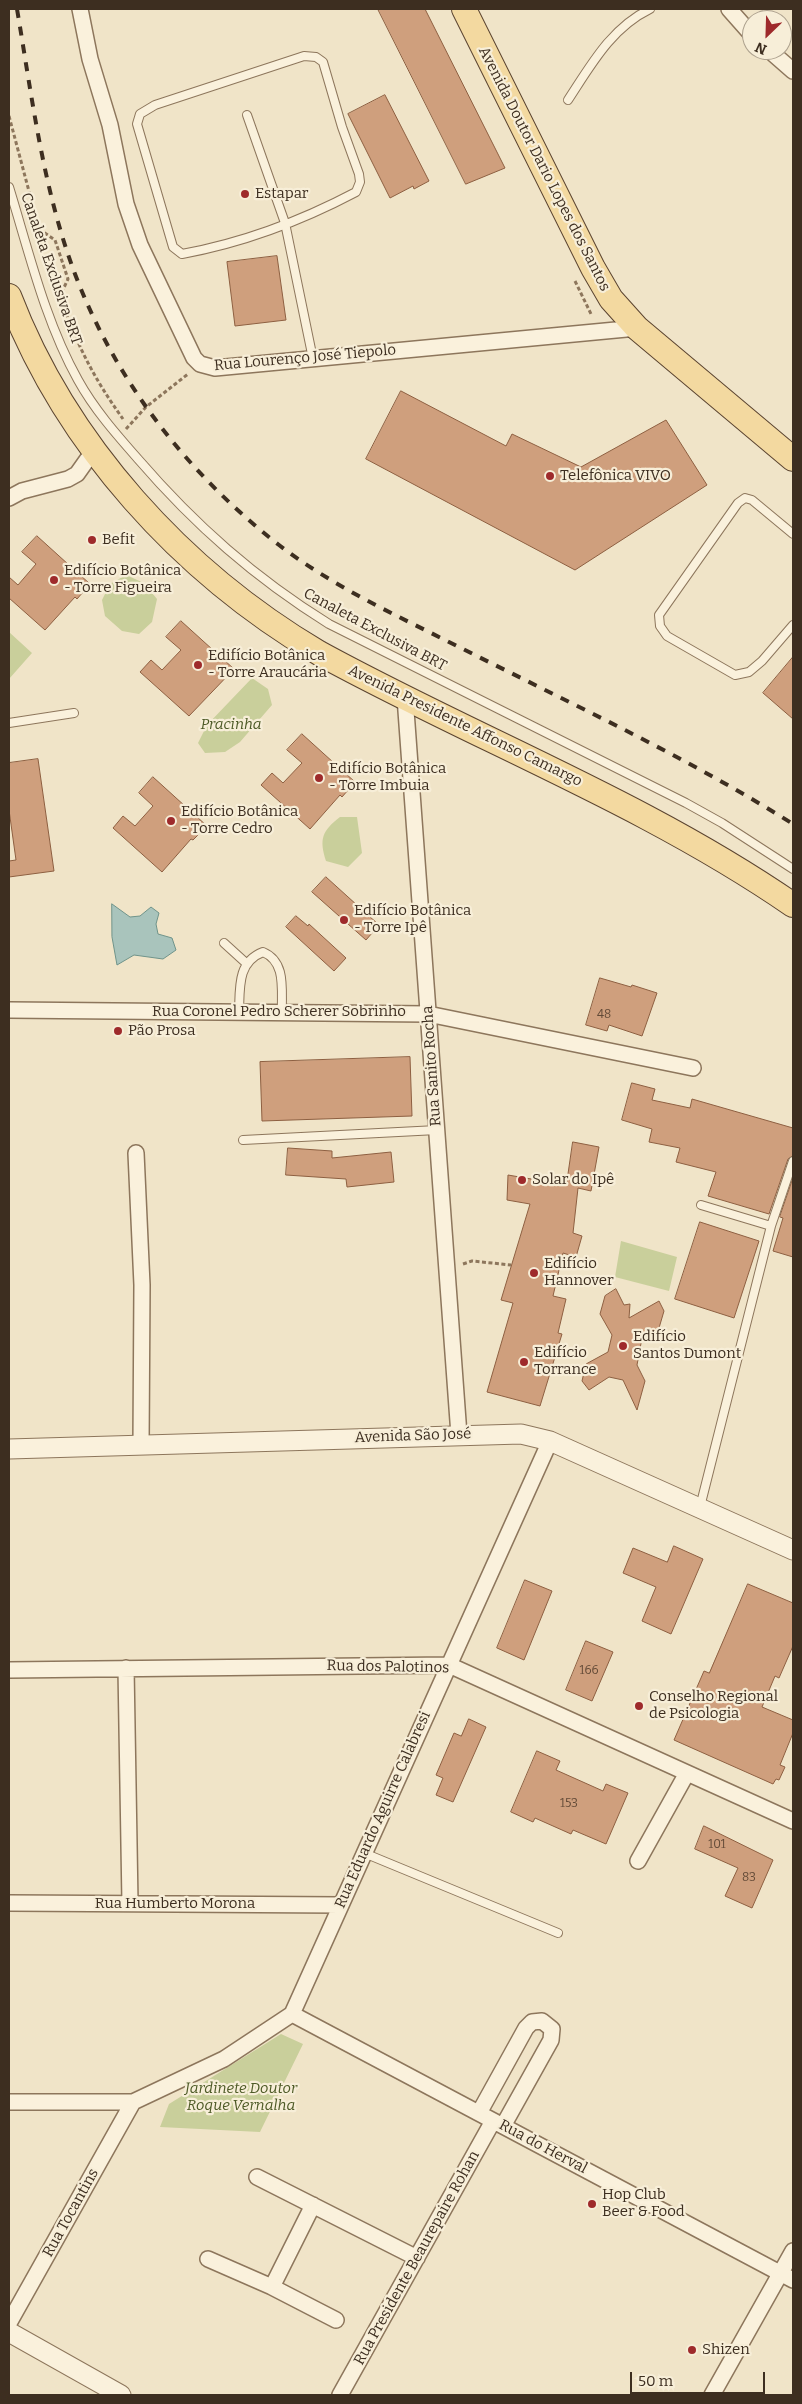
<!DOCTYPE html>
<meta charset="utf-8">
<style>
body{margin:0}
#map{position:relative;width:802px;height:2404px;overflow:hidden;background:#f0e4c8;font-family:Bitter,serif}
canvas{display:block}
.frame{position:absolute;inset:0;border:10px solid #3d2e20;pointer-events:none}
.north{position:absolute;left:742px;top:10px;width:50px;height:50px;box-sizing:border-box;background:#f7eed8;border:1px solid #ada18e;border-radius:50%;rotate:204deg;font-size:14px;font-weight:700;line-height:20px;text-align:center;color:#3d2e20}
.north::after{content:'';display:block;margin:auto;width:18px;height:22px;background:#9e2a2b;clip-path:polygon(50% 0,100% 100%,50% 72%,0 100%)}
.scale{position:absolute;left:630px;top:2372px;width:135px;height:22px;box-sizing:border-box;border:2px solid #3d2e20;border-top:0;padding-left:6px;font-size:15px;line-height:18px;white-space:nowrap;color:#3d2e20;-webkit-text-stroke:4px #f7eed8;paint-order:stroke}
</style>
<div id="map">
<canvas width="802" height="2404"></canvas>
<div class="frame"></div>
<div class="north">N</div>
<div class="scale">50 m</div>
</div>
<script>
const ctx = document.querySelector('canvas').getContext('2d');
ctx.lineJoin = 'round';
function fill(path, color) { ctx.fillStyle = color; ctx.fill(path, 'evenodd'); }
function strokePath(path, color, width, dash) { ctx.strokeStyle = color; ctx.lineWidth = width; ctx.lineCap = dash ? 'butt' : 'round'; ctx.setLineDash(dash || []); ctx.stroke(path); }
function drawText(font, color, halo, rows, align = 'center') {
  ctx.font = font + ' Bitter,serif'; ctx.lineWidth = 4.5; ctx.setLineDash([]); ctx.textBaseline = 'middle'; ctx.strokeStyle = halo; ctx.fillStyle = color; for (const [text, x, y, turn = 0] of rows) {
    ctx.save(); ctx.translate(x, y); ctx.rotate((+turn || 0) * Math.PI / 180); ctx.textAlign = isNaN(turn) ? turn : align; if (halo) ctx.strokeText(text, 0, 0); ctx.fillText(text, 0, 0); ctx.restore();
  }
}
const green = new Path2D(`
 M126 575 144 583 157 599 152 622 139 634 122 631 105 616 102 600 110 584Z
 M9 632 32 653 9 679Z
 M252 678 268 689 272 705 240 742 225 752 205 753 198 743 207 725Z
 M340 817H357L362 853 348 867 326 861C319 839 322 831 340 817Z
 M621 1241 677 1257 669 1291 615 1277Z
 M281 2034 303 2044 260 2132 160 2127 169 2104Z`);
const water = new Path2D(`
 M112 904 130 917 140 916 151 907 159 913 156 924 158 934 172 938 176 950 163 959 134 955 117 965 112 937Z`);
const building = new Path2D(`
 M378 9H425L505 168 466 184Z
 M385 95 429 181 414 189 413 186 390 198 348 114Z
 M277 256 286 320 235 326 227 262Z
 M401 391 506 446 512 434 581 467 666 420 707 485 575 570 366 459Z
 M37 536 90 584 77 599 75 597 45 630 9 598V577L18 585 36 564 22 552Z
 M181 621 234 669 189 716 140 672 151 660 162 670 181 650 166 637Z
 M793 657V719L763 693Z
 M302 734 355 782 342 797 340 795 310 829 261 785 272 773 283 783 302 763 287 750Z
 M38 759 54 871 9 877V861L16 860 9 810V763Z
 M153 777 207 826 193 840 191 839 162 872 113 828 123 816 135 826 153 806 139 793Z
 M326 877 379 925 366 940 312 892Z
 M296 916 308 926 309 924 346 958 334 971 286 927Z
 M600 978 631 987 632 985 657 993 642 1036 609 1025 607 1031 586 1025Z
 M410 1057 412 1116 262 1121 260 1062Z
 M632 1083 655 1089 652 1100 690 1108 692 1099 793 1128V1156L788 1159 769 1214 708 1196 716 1172 676 1162 680 1148 649 1142 652 1129 622 1120Z
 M573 1142 599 1147 591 1191 578 1188 573 1233 582 1236 576 1257 563 1253 553 1296 566 1299 558 1333 562 1334 540 1406 487 1392 513 1303 501 1300 530 1204 507 1200 508 1175 566 1185Z
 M288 1148 332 1151V1158L391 1152 394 1182 347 1187 346 1179 286 1175Z
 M793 1178V1257L773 1251 783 1218 780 1217Z
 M700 1222 759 1241 734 1318 675 1299Z
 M616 1289 624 1305 630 1304 629 1318 659 1301 664 1311 659 1328 642 1338 637 1365 645 1381 637 1410 623 1380 609 1377 589 1390 582 1381 586 1364 608 1352 612 1335 600 1314 605 1296Z
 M674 1546 703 1559 671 1634 642 1621 656 1587 623 1573 633 1548 667 1562Z
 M525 1580 552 1591 524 1660 497 1648Z
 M748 1584 793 1603V1646L779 1678 775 1676 762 1707 793 1720V1733L780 1765 785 1767 779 1780 776 1779 773 1784 674 1740 704 1671 709 1673Z
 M586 1641 613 1652 592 1701 566 1690Z
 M469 1719 486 1727 453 1802 436 1795 443 1778 436 1775 454 1733 461 1736Z
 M537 1751 560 1761 556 1770 603 1791 606 1784 628 1793 606 1844 573 1830 571 1834 535 1818 533 1822 511 1812Z
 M704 1826 773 1860 752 1908 725 1896 738 1868 695 1849Z`);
const path = new Path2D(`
 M9 116 39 229 55 240 68 279 60 296C77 345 93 377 123 419
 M575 281 592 316
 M126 429 146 407 188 374
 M316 599 343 615
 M463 1264 472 1261 511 1265`);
const service = new Path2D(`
 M304 56 316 57 323 62 342 127 359 174 360 182 356 192C303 220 242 243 182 254L173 247 137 124 140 114 155 105Z
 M568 100C591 65 611 28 650 9
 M247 115 285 223 313 359
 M9 187C29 252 45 321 78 380 94 409 116 434 138 459 195 525 255 578 329 624L686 803 722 823 793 869
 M793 534 752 500 745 498 738 503 659 615 660 626 667 636 735 675 749 672 762 661 793 625
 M9 723 74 713
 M224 943 246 963
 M239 1012C240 988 237 962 263 952 287 962 281 991 282 1012
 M243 1140 437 1130
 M701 1205 771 1226
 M700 1507 771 1226 793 1161
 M364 1853 558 1933`);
const minor = new Path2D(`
 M80 9 90 59 110 125 126 204 140 245 194 358 200 364 215 368 637 328
 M729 9 752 35
 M769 50 793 71
 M9 498 22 491 68 479 77 474 94 450
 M405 697 459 1435
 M9 1010 428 1014 693 1068
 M136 1153 142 1285 141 1445
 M126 1668 130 1903
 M9 1670 449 1665 793 1821
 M638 1861 687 1773
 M9 1903 341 1905
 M292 2014 793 2280
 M9 2102H133L224 2059 292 2014 550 1441
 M479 2113 526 2028 532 2022 542 2021 552 2029 551 2040 503 2126
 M257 2177 417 2258
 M313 2205 272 2287 336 2320
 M208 2259 272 2287
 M9 2323 133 2102
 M340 2395 493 2121
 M712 2395 793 2251`);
const tertiary = new Path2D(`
 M9 1449 521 1434 550 1441 793 1550
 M9 2332 121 2395`);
const primary = new Path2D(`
 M464 9 593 268 611 299 637 328 793 459
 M9 296C66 445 182 572 319 653 476 739 645 803 793 905`);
const rail = new Path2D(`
 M17 9C32 97 43 189 75 274 116 382 188 474 279 545 335 588 400 617 463 649 574 705 688 758 793 824`);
const markers = [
 [245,194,5,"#9e2a2b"],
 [550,476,5,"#9e2a2b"],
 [92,540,5,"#9e2a2b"],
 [54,580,5,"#9e2a2b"],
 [198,665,5,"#9e2a2b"],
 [319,778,5,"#9e2a2b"],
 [171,821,5,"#9e2a2b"],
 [344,920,5,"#9e2a2b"],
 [118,1031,5,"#9e2a2b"],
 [522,1180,5,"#9e2a2b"],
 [534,1273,5,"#9e2a2b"],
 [623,1346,5,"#9e2a2b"],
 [524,1362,5,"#9e2a2b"],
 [639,1706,5,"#9e2a2b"],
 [592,2204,5,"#9e2a2b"],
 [692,2350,5,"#9e2a2b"]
];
const numberNames = [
 ["48",604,1015],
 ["166",589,1671],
 ["153",569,1804],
 ["101",717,1845],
 ["83",749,1878]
];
const streetNames = [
 ["Avenida Doutor Dario Lopes dos Santos",544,169,63],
 ["Canaleta Exclusiva BRT",51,269,71],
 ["Rua Lourenço José Tiepolo",305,358,-5],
 ["Canaleta Exclusiva BRT",375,630,28],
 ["Avenida Presidente Affonso Camargo",465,726,26],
 ["Rua Coronel Pedro Scherer Sobrinho",279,1012],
 ["Rua Sanito Rocha",432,1066,-94],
 ["Avenida São José",413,1436,-2],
 ["Rua dos Palotinos",388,1667,1],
 ["Rua Eduardo Aguirre Calabresi",383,1810,-66],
 ["Rua Humberto Morona",175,1904],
 ["Rua do Herval",543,2147,28],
 ["Rua Tocantins",71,2213,-61],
 ["Rua Presidente Beaurepaire Rohan",417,2258,-61]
];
const poiNames = [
 ["Estapar",255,194],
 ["Telefônica VIVO",560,476],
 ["Befit",102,540],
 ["Edifício Botânica",64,571],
 ["- Torre Figueira",64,588],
 ["Edifício Botânica",208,656],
 ["- Torre Araucária",208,673],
 ["Edifício Botânica",329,769],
 ["- Torre Imbuia",329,786],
 ["Edifício Botânica",181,812],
 ["- Torre Cedro",181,829],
 ["Edifício Botânica",354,911],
 ["- Torre Ipê",354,928],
 ["Pão Prosa",128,1031],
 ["Solar do Ipê",532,1180],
 ["Edifício",544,1264],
 ["Hannover",544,1281],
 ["Edifício",633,1337],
 ["Santos Dumont",633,1354],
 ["Edifício",534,1353],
 ["Torrance",534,1370],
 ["Conselho Regional",649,1697],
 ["de Psicologia",649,1714],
 ["Hop Club",602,2195],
 ["Beer & Food",602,2212],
 ["Shizen",702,2350]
];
const parkNames = [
 ["Pracinha",231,725],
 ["Jardinete Doutor",241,2089],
 ["Roque Vernalha",241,2106]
];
fill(green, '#c9cf9b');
fill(water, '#a9c4bc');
strokePath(water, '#6f938a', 1);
fill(building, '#cf9f7d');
strokePath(building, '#8d5f41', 1);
strokePath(service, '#8d765c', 10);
strokePath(minor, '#8d765c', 18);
strokePath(tertiary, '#8d765c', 21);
strokePath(primary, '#5b4430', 26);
strokePath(path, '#8d765c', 3, [4, 2.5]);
strokePath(service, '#faf1dc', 8);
strokePath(minor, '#faf1dc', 15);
strokePath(tertiary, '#faf1dc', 19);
strokePath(primary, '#f3d9a0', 24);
strokePath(rail, '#3d2e20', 4, [9, 9]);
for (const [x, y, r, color] of markers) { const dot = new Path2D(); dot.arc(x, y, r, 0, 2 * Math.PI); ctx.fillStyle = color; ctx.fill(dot); strokePath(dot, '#f7eed8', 2); }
drawText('12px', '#624a37', null, numberNames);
drawText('15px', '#3d2e20', '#f7eed8', streetNames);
drawText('15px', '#3d2e20', '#f7eed8', poiNames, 'left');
drawText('italic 15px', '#4d5a26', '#f7eed8', parkNames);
</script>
